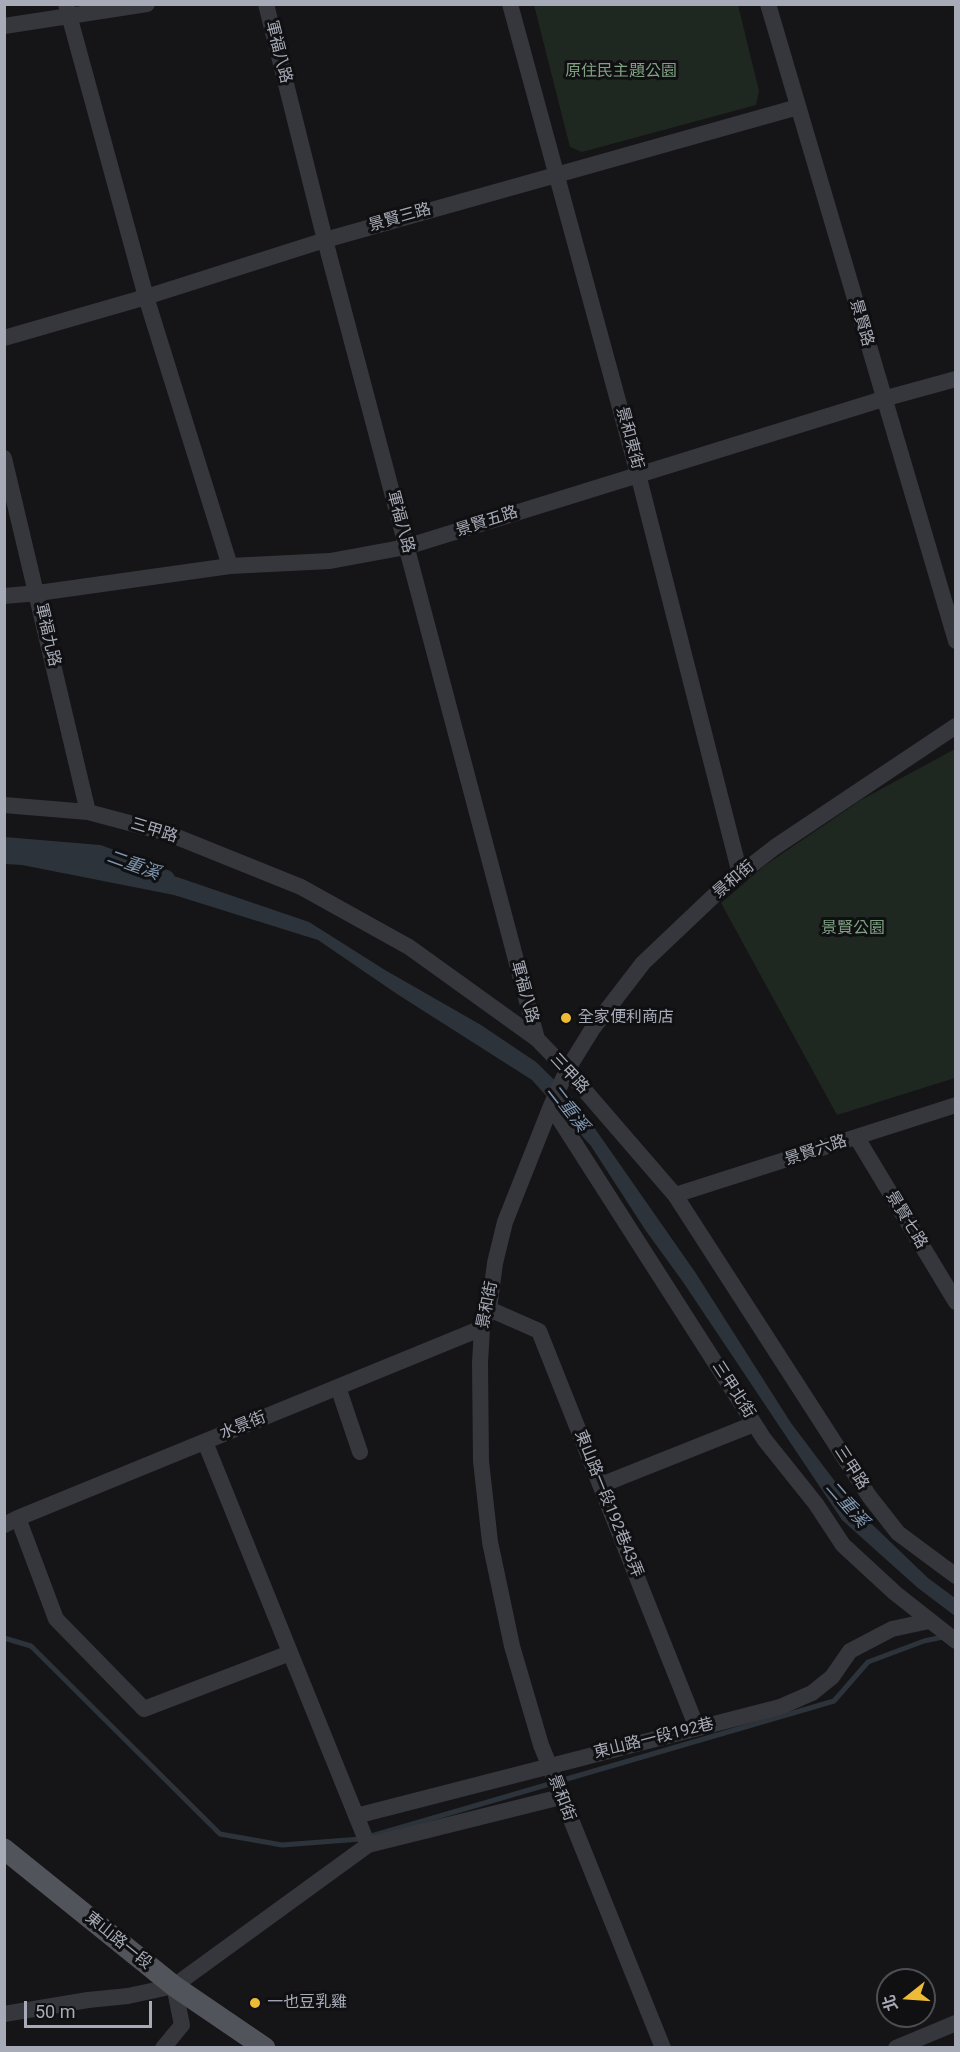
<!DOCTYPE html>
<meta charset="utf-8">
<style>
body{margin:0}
#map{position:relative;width:960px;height:2052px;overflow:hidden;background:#151517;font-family:Roboto,"Noto Sans TC",sans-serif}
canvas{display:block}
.frame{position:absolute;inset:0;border:6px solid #a7abb7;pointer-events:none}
.north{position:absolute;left:876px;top:1968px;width:60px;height:60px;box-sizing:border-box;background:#101012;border:2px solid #4c4e54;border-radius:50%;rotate:253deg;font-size:16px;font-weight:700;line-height:24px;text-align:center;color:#a7abb7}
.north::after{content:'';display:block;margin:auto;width:21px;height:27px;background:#eebb36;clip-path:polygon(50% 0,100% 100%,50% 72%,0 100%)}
.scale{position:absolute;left:24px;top:2001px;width:128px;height:27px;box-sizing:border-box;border:3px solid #a7abb7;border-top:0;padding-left:8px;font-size:18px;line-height:21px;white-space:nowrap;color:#a7abb7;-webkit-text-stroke:4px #101012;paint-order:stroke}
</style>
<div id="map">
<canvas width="960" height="2052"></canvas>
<div class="frame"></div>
<div class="north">北</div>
<div class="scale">50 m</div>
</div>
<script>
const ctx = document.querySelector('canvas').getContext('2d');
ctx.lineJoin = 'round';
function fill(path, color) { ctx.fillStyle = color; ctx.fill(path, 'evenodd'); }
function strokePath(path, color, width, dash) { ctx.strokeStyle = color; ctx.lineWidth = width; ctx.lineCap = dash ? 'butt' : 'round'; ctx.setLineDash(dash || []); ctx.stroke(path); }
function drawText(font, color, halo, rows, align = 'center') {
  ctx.font = font + ' Roboto,"Noto Sans TC",sans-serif'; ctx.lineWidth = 6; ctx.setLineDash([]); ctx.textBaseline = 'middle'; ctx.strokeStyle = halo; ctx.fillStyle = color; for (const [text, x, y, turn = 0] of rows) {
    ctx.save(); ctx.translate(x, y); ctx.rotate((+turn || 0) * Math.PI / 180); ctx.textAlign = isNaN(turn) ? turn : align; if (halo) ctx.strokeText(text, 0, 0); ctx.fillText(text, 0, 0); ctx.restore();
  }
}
const green = new Path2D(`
 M534 5H738L759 91 756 105 582 152 570 147Z
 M955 749V1078L837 1115 721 903 764 866 861 800Z`);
const water = new Path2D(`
 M4 844 177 877 309 922 385 970 481 1025 536 1062 575 1100 695 1272 791 1423 855 1508 928 1578 955 1598V1616L918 1588 842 1520 683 1282 646 1231 591 1146 532 1080 397 994 318 940 174 895 22 865 5 864Z`);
const stream = new Path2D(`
 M4 1638 31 1646 220 1834 282 1845 361 1839 834 1701 868 1662 924 1641 943 1637`);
const canal = new Path2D(`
 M4 846 99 854 166 879`);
const minor = new Path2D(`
 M66 4 146 297 230 566
 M266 4 325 240 537 1039
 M510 4 638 474 740 874
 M768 4 956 641
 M4 26 147 4
 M4 338 146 297 325 240 798 107
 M4 458 88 812
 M4 596 38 593 230 566 330 561 406 547 883 399 956 379
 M4 805 88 812 167 833 301 887 409 947 537 1039 567 1070 675 1195 869 1496 898 1533 956 1576
 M551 1106 764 1439 816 1504 843 1545 895 1593 956 1641
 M857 1138 956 1302
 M675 1195 956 1105
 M489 1309 539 1331 697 1728
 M338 1387 360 1452
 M205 1442 368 1845
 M601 1485 754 1424
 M18 1518 56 1619 144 1709 290 1653
 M4 1525 18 1518 482 1328
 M356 1816 780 1707 812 1693 832 1677 850 1651 892 1629 929 1621
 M4 2014 88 2000 128 1996 174 1986 368 1845 561 1797
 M163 2048 182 2025 174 1986
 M663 2048 541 1745 512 1646 490 1542 481 1461 480 1363 482 1328 489 1309 495 1263 505 1222 551 1106 567 1070 593 1028 643 963 722 888 775 847 956 726
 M896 2048 956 2023`);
const major = new Path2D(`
 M4 1849 174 1986 265 2048`);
const markers = [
 [566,1018,6,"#eebb36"],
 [255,2003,6,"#eebb36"]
];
const streetNames = [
 ["軍福八路",278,52,76],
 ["景賢三路",400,218,-16],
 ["景賢路",861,323,74],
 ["景和東街",629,438,75],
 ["軍福八路",400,522,75],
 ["景賢五路",487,522,-18],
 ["軍福九路",47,635,77],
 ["三甲路",154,831,17],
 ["景和街",734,880,-40],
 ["軍福八路",524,992,75],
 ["三甲路",569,1074,47],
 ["景賢六路",816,1151,-18],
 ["景賢七路",906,1220,59],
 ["景和街",488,1305,-79],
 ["三甲北街",733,1390,57],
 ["水景街",243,1426,-22],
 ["三甲路",851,1468,57],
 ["東山路一段192巷43弄",608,1504,68],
 ["東山路一段192巷",654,1739,-14],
 ["景和街",561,1798,69],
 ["東山路一段",118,1941,39]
];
const parkNames = [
 ["原住民主題公園",621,72],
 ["景賢公園",853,929]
];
const poiNames = [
 ["全家便利商店",578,1018],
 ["一也豆乳雞",267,2003]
];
const waterNames = [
 ["二重溪",133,866,20],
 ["二重溪",567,1109,52],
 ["二重溪",846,1505,49]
];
fill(green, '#1f2721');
fill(water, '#2c333b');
strokePath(stream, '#2c333b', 5);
strokePath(canal, '#2c333b', 18);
strokePath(minor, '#36373c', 16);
strokePath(major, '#52545b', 21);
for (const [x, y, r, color] of markers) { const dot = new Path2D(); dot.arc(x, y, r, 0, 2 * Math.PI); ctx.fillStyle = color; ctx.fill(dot); strokePath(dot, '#101012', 2); }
drawText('16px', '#a7abb7', '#101012', streetNames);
drawText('16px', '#7fa283', '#101012', parkNames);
drawText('16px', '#a7abb7', '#101012', poiNames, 'left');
drawText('italic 18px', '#7f97b1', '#101012', waterNames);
</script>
